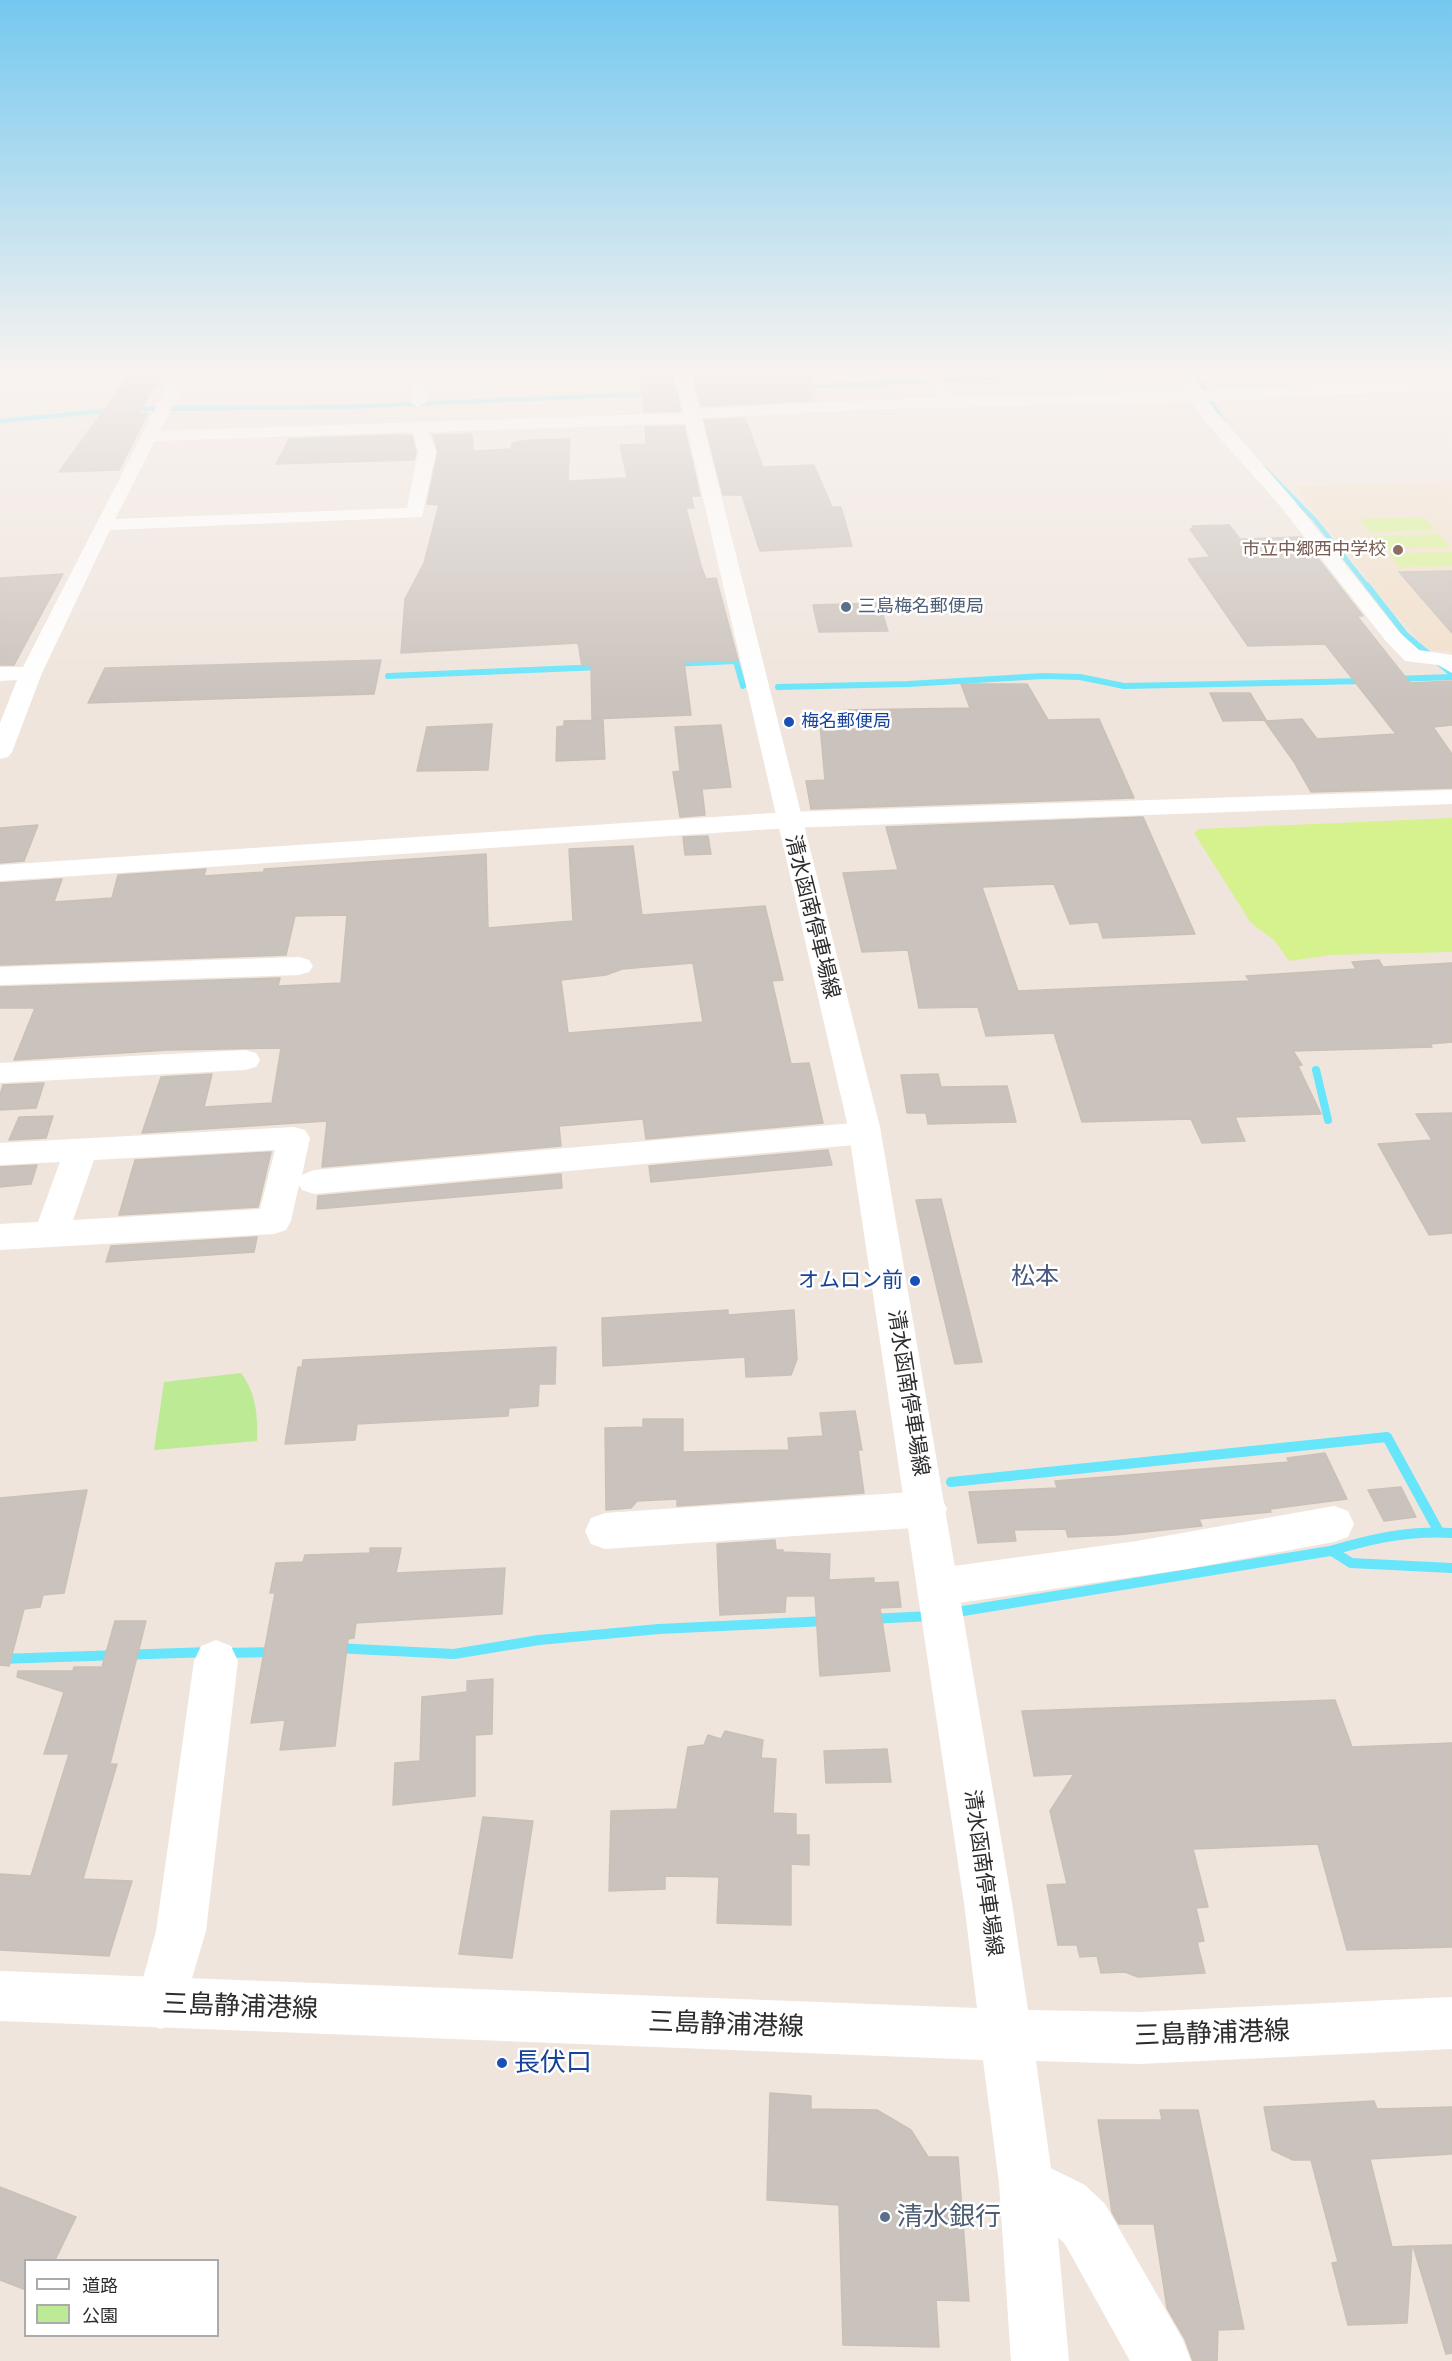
<!DOCTYPE html>
<meta charset="utf-8">
<style>
body{margin:0}
#map{position:relative;width:1452px;height:2361px;overflow:hidden;background:#efe5dd;font-family:Cabin,"Noto Sans JP",sans-serif}
canvas{display:block}
.legend{position:absolute;left:24px;top:2259px;width:195px;height:78px;box-sizing:border-box;background:#fff;border:2px solid #ababab;margin:0;padding:8px 10px;list-style:none;font-size:18px;color:#2c2c2c}
.legend li{display:flex;align-items:center;gap:12px;height:30px}
.legend b{width:30px;border:2px solid #ababab}
</style>
<div id="map">
<canvas width="1452" height="2361"></canvas>
<ul class="legend">
<li><b style="height:8px;background:#fff"></b>道路</li>
<li><b style="height:16px;background:#bcea95"></b>公園</li>
</ul>
</div>
<script>
const ctx = document.querySelector('canvas').getContext('2d');
ctx.lineJoin = 'round';
function fill(path, color) { ctx.fillStyle = color; ctx.fill(path, 'evenodd'); }
function strokePath(path, color, width, dash) { ctx.strokeStyle = color; ctx.lineWidth = width; ctx.lineCap = dash ? 'butt' : 'round'; ctx.setLineDash(dash || []); ctx.stroke(path); }
function drawText(font, color, halo, rows, align = 'center') {
  ctx.font = font + ' Cabin,"Noto Sans JP",sans-serif'; ctx.lineWidth = 5; ctx.setLineDash([]); ctx.textBaseline = 'middle'; ctx.strokeStyle = halo; ctx.fillStyle = color; for (const [text, x, y, turn = 0] of rows) {
    ctx.save(); ctx.translate(x, y); ctx.rotate((+turn || 0) * Math.PI / 180); ctx.textAlign = isNaN(turn) ? turn : align; if (halo) ctx.strokeText(text, 0, 0); ctx.fillText(text, 0, 0); ctx.restore();
  }
}
const education = new Path2D(`
 M1452 481V654L1449 651 1428 650 1393 612 1294 486Z`);
const green = new Path2D(`
 M241 1373C256 1393 258 1416 257 1441L154 1450 164 1382Z`);
const pitch = new Path2D(`
 M1423 517 1435 530 1370 532 1359 519Z
 M1438 534 1451 547 1384 549 1373 536Z
 M1452 552V566L1400 567 1388 553Z
 M1452 818V952L1331 955 1289 961 1275 941 1251 923 1194 833 1199 829Z`);
const streamFar3 = new Path2D(`
 M1192 368 1224 423
 M1237 368H1288
 M802 387 1187 368
 M131 409 343 407 689 392
 M0 421 114 410
 M1263 467 1315 520 1368 587`);
const streamFar2 = new Path2D(`
 M1367 585 1406 635 1452 674
 M672 664 736 661 743 686
 M388 676 601 667
 M1394 679 1452 677
 M778 687 908 684 1043 676 1080 677 1124 686 1366 681`);
const streamFar1 = new Path2D(`
 M1316 1070 1328 1120`);
const stream = new Path2D(`
 M951 1482 1387 1437 1439 1532
 M1332 1551 1351 1563 1452 1568
 M951 1613 1330 1551C1371 1539 1409 1530 1452 1533
 M870 1619 931 1616
 M335 1648 454 1654 539 1640 659 1629 826 1621
 M224 1653 276 1652
 M0 1659 210 1652`);
const building = new Path2D(`
 M164 370 138 413H148L119 470 59 472 132 371Z
 M811 371 815 399H809V401L701 406 693 375Z
 M672 375 681 411 644 412 640 376Z
 M745 418 763 467 814 465 832 507H841L852 546 760 551 742 495H723L704 420Z
 M684 426 700 496H691L694 508H686L701 566 706 579 716 578 738 660 684 662 691 715 592 719 591 665 582 666 578 643 401 653 405 599 424 563 439 505 427 504 438 452 433 435 472 434 473 451 511 449 512 443 528 440 570 439 568 481 627 478 620 445 646 444 645 427Z
 M396 435 412 436 416 452 414 460 276 464 289 439Z
 M1229 525 1240 539 1301 537 1363 616H1357L1410 683 1452 681V725L1433 727 1452 754V788L1311 792 1294 762 1265 721 1302 719 1317 739 1396 734 1325 644 1248 646 1188 559 1210 557 1190 529H1194L1192 526Z
 M1452 571V633L1399 572Z
 M63 574 14 665H0V578Z
 M879 603 888 631 819 632 813 605Z
 M381 660 374 694 88 703 105 668Z
 M961 684H1027L1048 720 1099 719 1134 798 811 809 806 781 825 780 820 725 845 724 844 710 970 708Z
 M1210 693H1250L1266 720 1223 721Z
 M603 720 605 759 556 761 557 727 564 726V721Z
 M492 724 488 770 417 771 427 727Z
 M721 725 731 787 702 789 705 815 680 817 673 772 680 771 675 727Z
 M1143 817 1195 934 1103 938 1098 922 1070 924 1054 884 982 887 1018 991 1250 981 1246 976 1356 969 1352 962 1379 960 1383 967 1452 963V1042L1430 1044 1432 1047 1293 1051 1302 1065 1298 1066 1321 1114 1235 1117 1245 1141 1202 1143 1191 1119 1082 1122 1054 1033 986 1036 978 1007 919 1008 908 950 862 952 843 873 898 870 886 827Z
 M38 825 24 861 0 863V828Z
 M708 836 711 854 685 855 683 837Z
 M633 846 642 915 765 906 783 980 772 981 791 1064 809 1063 823 1123 646 1139 643 1119 559 1126 561 1146 322 1167 327 1121 142 1133 161 1077 212 1074 204 1107 272 1103 281 1048 168 1050 14 1060 35 1008H0V987L280 978 278 986 341 983 347 915 295 916 286 955 0 965V883L62 879 54 902 112 898 118 875 206 869 204 876 264 872V869L486 854 488 928 573 921 569 849ZM693 963 703 1022 568 1033 561 980 606 975 622 969Z
 M938 1074 941 1087 1007 1086 1016 1122 928 1124 926 1113H907L901 1075Z
 M44 1083 36 1108 0 1110V1095L3 1085Z
 M1452 1113V1233L1429 1235 1378 1144 1432 1140 1416 1114Z
 M53 1116 46 1138 9 1140 19 1117Z
 M828 1150 832 1165 651 1182 649 1166Z
 M271 1152 258 1207 119 1215 135 1160Z
 M37 1165 31 1184 0 1187V1167Z
 M561 1174 562 1188 317 1209 318 1196Z
 M941 1199 982 1362 955 1364 916 1200Z
 M257 1237 254 1252 106 1262 111 1246Z
 M728 1310V1315L794 1310 797 1359 791 1375 746 1377 745 1357 603 1366 602 1318Z
 M556 1347 555 1384H539L538 1406 509 1408 508 1416 357 1424 355 1440 285 1444 298 1367H302L303 1360Z
 M855 1411 862 1450H858L864 1493 677 1506V1499L637 1501 631 1508 606 1510 605 1428 643 1427V1419H683V1452L789 1450 788 1438 823 1436 820 1413Z
 M1325 1453 1347 1499 1270 1509 1271 1512 1199 1519 1202 1526 1116 1535 1068 1537 1066 1529 1014 1530 1016 1541 978 1543 969 1492 1057 1488 1055 1481 1289 1462 1287 1458Z
 M1401 1487 1416 1517 1384 1521 1368 1490Z
 M87 1490 64 1593 43 1595 40 1607 24 1609 9 1666 0 1665V1498Z
 M775 1540 776 1550H783V1552L830 1554 829 1580 874 1578V1583L898 1582 901 1607 880 1608 890 1671 820 1676 815 1596H786L785 1612 720 1615 717 1544Z
 M370 1548H401L396 1573 505 1568 502 1614 356 1623 354 1638 348 1639 335 1746 280 1750 285 1720 251 1723 275 1593H270L276 1563 303 1562 305 1555 370 1553Z
 M115 1621H146L110 1764H117L83 1879 132 1881 109 1956 0 1950V1874L31 1876 69 1754H44L64 1692 17 1677 18 1671H73L74 1667H102Z
 M493 1679 492 1734 475 1735V1796L393 1805 395 1763 420 1761 422 1697 467 1692V1681Z
 M1335 1700 1352 1747 1452 1743V1947L1347 1950 1318 1844 1193 1849 1208 1907 1196 1908 1204 1941 1197 1942 1205 1973 1138 1977 1125 1972 1101 1973 1097 1956 1080 1957 1077 1945H1058L1047 1885 1067 1884 1050 1811 1074 1774 1034 1776 1022 1711Z
 M725 1731 763 1740 761 1758 776 1759 773 1813 796 1814V1835H809V1865L791 1864V1925L717 1923 719 1877 665 1876V1889L609 1891 611 1811 677 1809 688 1747 704 1745 708 1735 721 1739Z
 M887 1749 891 1782 826 1783 824 1751Z
 M483 1817 533 1821 512 1958 459 1954Z
 M770 2093 811 2096V2109L877 2110 911 2130 928 2157H958L969 2301 936 2300 939 2347 843 2345 839 2205 767 2200Z
 M1374 2101 1377 2109 1452 2107V2154L1370 2159 1392 2247 1412 2246 1407 2323 1348 2325 1332 2263 1338 2262 1311 2160H1293L1272 2150 1264 2107Z
 M1160 2110H1198L1244 2329 1218 2330 1217 2361H1193L1185 2339 1167 2308 1154 2224H1119L1112 2212 1098 2120H1162Z
 M0 2187 76 2217 55 2260H26V2290L0 2280Z
 M1452 2245V2353L1446 2354 1413 2246Z`);
const street = new Path2D(`
 M176 368H192L160 431 686 413 694 409 938 397 917 368H932L954 397 1185 392 1174 368H1190L1201 391 1452 379V389L1207 401 1293 499 1399 632 1419 650 1452 655V673L1438 665 1405 661 1385 640 1281 507 1204 420 1191 401 883 409 702 418 694 423 429 432 436 452 422 517 110 530 42 673 12 752 8 757 0 759V723L17 680 0 681V667H23ZM413 432 418 452 407 508 115 519 155 441Z
 M417 368H433L426 402 418 407 410 402Z
 M1452 790V804L788 828 0 881V865L788 812Z
 M299 957 309 960 313 966 309 972 299 975 0 985V967Z
 M245 1050 256 1053 260 1060 256 1067 245 1070 0 1083V1063Z
 M865 1122 876 1125 881 1133 876 1141 865 1144 314 1194 302 1190 299 1185 291 1221 286 1230 274 1234 0 1250V1224L38 1222 60 1162 0 1165V1143L294 1127 305 1130 310 1138 302 1175 314 1170ZM275 1150 260 1209 73 1220 94 1160Z
 M927 1491 941 1497 947 1509 941 1521 927 1527 605 1549 591 1544 585 1531 591 1518 605 1513Z
 M1334 1506 1348 1511 1354 1524 1348 1537 1334 1542 1187 1569 939 1606 924 1600 918 1587 924 1574 939 1568 1137 1541Z
 M216 1640 231 1646 238 1661 206 1931 179 2022 161 2029 143 2022 136 2004 156 1931 194 1661 201 1646Z
 M1026 2156 1085 2185 1105 2204 1183 2340 1191 2361H1130L1065 2244 1045 2225 1007 2202 999 2183 1007 2164Z`);
const secondary = new Path2D(`
 M673 368H689L880 1127 1012 1903 1028 2010 1139 2012 1452 1997V2049L1139 2064 1036 2061 1053 2183 1069 2361H1011L999 2183 983 2060 0 2021V1971L977 2008 964 1903 848 1127Z`);
const markers = [
 [1398,550,6,"#8d6e63"],
 [846,607,6,"#5c6f8a"],
 [789,722,6,"#1a4fb4"],
 [915,1281,6,"#1a4fb4"],
 [502,2063,6,"#1a4fb4"],
 [885,2217,6,"#5c6f8a"]
];
const farEducationnames = [
 ["市立中郷西中学校",1386,550]
];
const farServicenames = [
 ["三島梅名郵便局",858,607]
];
const farTransitnames = [
 ["梅名郵便局",801,722]
];
const streetNames = [
 ["清水函南停車場線",812,917,76],
 ["清水函南停車場線",908,1393,81],
 ["清水函南停車場線",983,1873,82]
];
const transitNames = [
 ["オムロン前",903,1281]
];
const quarterNames = [
 ["松本",1035,1277]
];
const nearStreetnames = [
 ["三島静浦港線",240,2007,2],
 ["三島静浦港線",726,2025,2],
 ["三島静浦港線",1212,2034,-2]
];
const nearTransitnames = [
 ["長伏口",514,2063]
];
const nearServicenames = [
 ["清水銀行",897,2217]
];
fill(education, '#f1e0cb');
fill(green, '#bcea95');
fill(pitch, '#d5f28f');
strokePath(streamFar3, '#67e5fa', 4.5);
strokePath(streamFar2, '#67e5fa', 6);
strokePath(streamFar1, '#67e5fa', 8);
strokePath(stream, '#67e5fa', 10);
fill(building, '#cac2bc');
strokePath(building, '#cac1b6', 1.5);
fill(street, '#fff');
fill(secondary, '#fff');
const sky = ctx.createLinearGradient(0, 0, 0, 699);
sky.addColorStop(0, '#74c8ef');
sky.addColorStop(0.53, '#f8f3f0');
sky.addColorStop(1, '#f8f3f000');
ctx.fillStyle = sky;
ctx.fillRect(0, 0, 1452, 699);
for (const [x, y, r, color] of markers) { const dot = new Path2D(); dot.arc(x, y, r, 0, 2 * Math.PI); ctx.fillStyle = color; ctx.fill(dot); strokePath(dot, '#fff', 2); }
drawText('18px', '#785e54', '#fff', farEducationnames, 'right');
drawText('18px', '#4e5e75', '#fff', farServicenames, 'left');
drawText('18px', '#164399', '#fff', farTransitnames, 'left');
drawText('21px', '#2c2c2c', '#fff', streetNames);
drawText('21px', '#164399', '#fff', transitNames, 'right');
drawText('24px', '#475981', '#fff', quarterNames);
drawText('26px', '#2c2c2c', '#fff', nearStreetnames);
drawText('26px', '#164399', '#fff', nearTransitnames, 'left');
drawText('26px', '#4e5e75', '#fff', nearServicenames, 'left');
</script>
